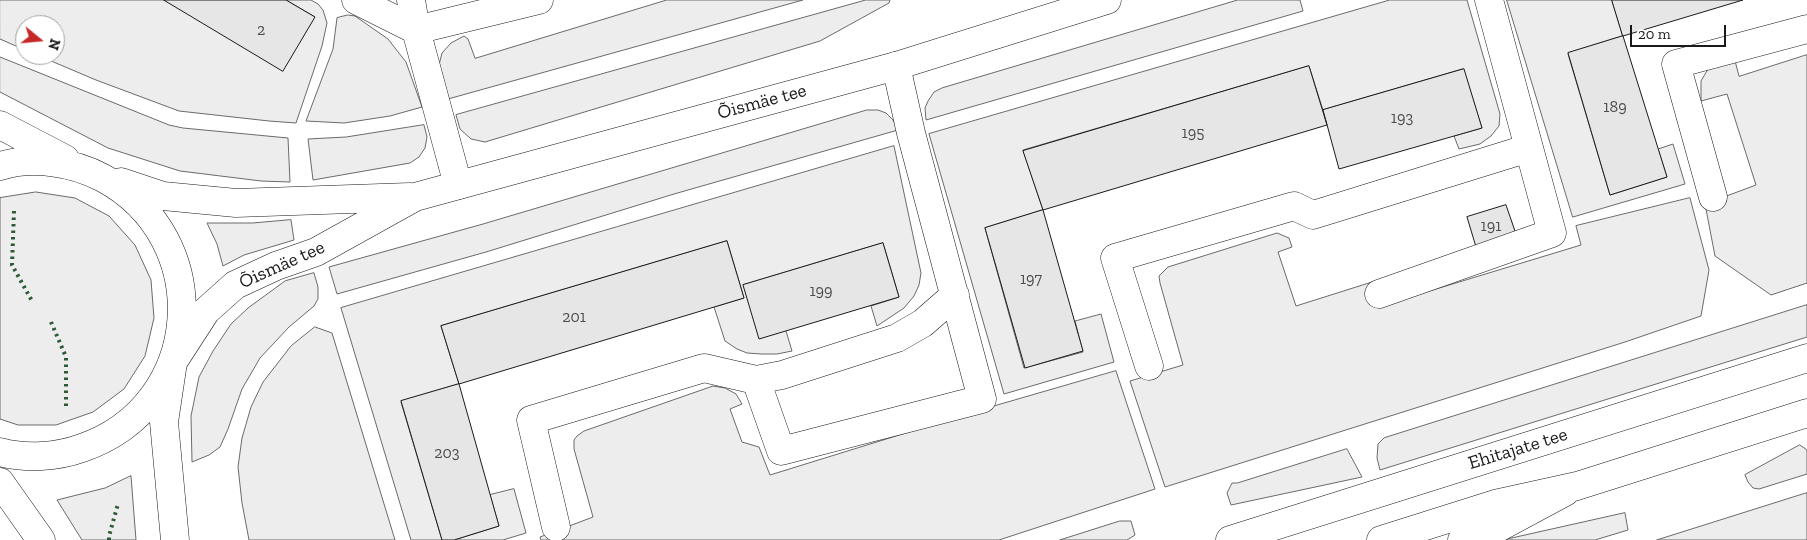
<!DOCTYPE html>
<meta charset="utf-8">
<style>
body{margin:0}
#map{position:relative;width:1807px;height:540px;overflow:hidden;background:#fff;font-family:"Zilla Slab",serif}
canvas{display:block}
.north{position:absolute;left:15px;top:15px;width:50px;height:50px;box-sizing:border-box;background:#fff;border:1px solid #a3a3a3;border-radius:50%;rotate:107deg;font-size:14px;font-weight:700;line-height:20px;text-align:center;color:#1a1a1a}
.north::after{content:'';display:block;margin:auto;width:18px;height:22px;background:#c62828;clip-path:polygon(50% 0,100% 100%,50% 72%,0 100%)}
.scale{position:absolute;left:1630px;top:25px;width:96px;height:22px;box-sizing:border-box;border:2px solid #1a1a1a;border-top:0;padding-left:6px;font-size:15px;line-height:18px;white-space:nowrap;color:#1a1a1a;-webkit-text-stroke:4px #fff;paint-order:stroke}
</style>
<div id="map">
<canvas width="1807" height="540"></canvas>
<div class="north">N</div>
<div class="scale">20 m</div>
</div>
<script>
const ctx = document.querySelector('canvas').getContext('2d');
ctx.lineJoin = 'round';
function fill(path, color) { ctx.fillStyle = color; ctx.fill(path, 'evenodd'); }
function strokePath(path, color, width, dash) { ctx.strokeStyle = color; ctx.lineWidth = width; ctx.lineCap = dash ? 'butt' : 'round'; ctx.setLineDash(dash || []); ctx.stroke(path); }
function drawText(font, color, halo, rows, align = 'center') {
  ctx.font = font + ' "Zilla Slab",serif'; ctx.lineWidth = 4; ctx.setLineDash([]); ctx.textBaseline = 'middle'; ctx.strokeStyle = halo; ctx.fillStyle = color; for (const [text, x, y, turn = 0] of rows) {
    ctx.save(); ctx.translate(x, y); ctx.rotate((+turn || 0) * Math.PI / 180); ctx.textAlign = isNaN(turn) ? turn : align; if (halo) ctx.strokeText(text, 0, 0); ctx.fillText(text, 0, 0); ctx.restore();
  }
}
const built = new Path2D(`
 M0 0H164L315 17 286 0H311L318 4 323 10 327 23 322 46 296 123 269 121 179 111 96 80 37 55H55V25H25V50L0 39Z
 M667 0H803L448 99 439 65 442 53 451 43 464 36 468 39 475 58Z
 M866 0H890L889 3 820 41 485 142 471 139 460 129 456 115Z
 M1238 0H1300L1303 11 926 120 925 108 928 101 934 92 942 88Z
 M1390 0H1467L1500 114 1499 126 1491 136 1480 144 1459 149 1454 136 1482 128 1463 69 1323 110 1309 66 1023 150 1043 210 985 228 1024 368 1083 352 1075 321 1101 314 1114 362 1004 394 929 134Z
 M1507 0H1612L1623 36 1568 54 1610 195 1667 177 1658 149 1673 144 1685 184 1573 217Z
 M348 15 355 16 388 39 406 62 422 107 390 116 344 123 306 121 333 49 337 18Z
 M1807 55V283L1771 295 1715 256 1705 204 1756 185 1727 94 1701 101V81L1708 69 1734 57 1739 76Z
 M0 57 169 125 183 128 288 138 290 182 261 181 180 171 108 148 0 92Z
 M867 110H878L886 113 893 120 898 130 674 194 486 252 337 294 329 267 483 224Z
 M424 125 427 137 425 148 419 157 410 163 313 180 308 139 346 137Z
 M894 146 921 273 919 285 914 296 904 308 877 326 871 306 899 297 883 243 744 285 786 331 792 351 777 354H761L747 353 737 349 725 341 714 307 744 298 727 241 441 326 459 384 401 402 442 540H411L341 308Z
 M36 192 75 198 109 216 135 245 151 280 154 318 145 356 124 389 93 412 56 425H18L0 419V198Z
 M1690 198 1709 270 1701 316 1625 342 1165 487 1130 381 1183 365 1160 283 1159 276 1168 267 1277 233 1289 238 1292 247 1278 252 1296 306 1372 282 1380 306 1581 245 1576 226Z
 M291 220 294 240 244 255 223 266 217 244 207 223H252Z
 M314 273 318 287V299L314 306 289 327 260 358 242 389 228 429 220 447 209 455 192 462 191 416 199 377 213 351 231 324 248 308 285 281Z
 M1807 305V337L1380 470 1377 458 1378 444 1384 438Z
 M315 327 332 333 395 540H249L242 503 238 467 242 438 251 407 263 382 291 346Z
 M1116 371 1155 489 999 540H541L540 537 593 517 574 449V440L577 436 584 431 713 386 725 388 736 394 742 404 730 409 742 442 759 447 770 475 980 410Z
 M1800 445 1807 450V474L1759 489 1753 488 1748 482 1745 475Z
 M1347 449 1362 477 1231 505 1227 493 1232 483H1237Z
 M131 476 136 540H82L57 500 105 488Z
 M514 489 526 533 503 540H454L499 526 490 495Z
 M1807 493V540H1657Z
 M1625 513 1628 530 1595 540H1503Z
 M1120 521H1131L1135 535 1127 540H1060Z`);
const building = new Path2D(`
 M164 0H286L315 17 283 71Z
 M1612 0H1743L1623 36Z
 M1623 36 1667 177 1610 195 1568 53Z
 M1309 66 1327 125 1043 210 1023 151Z
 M1464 69 1482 128 1339 169 1323 110Z
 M1506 205 1516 234 1476 247 1467 217Z
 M1043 210 1083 351 1025 368 985 228Z
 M727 241 744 298 459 384 441 326Z
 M883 243 899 297 759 339 743 285Z
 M459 384 499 526 454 540H442L401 401Z`);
const minor = new Path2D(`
 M356 0 416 30 539 0
 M411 0 416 30 458 185
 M1713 197 1676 64 1807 29
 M1379 294 1552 233 1489 0
 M1149 366 1115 258 1294 206 1313 215 1529 148
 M756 380 781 451 982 399 911 133 896 66
 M556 527 531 420 704 368 756 380 782 375 897 338 923 323 955 295
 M1462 540 1496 529 1565 492`);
const major = new Path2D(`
 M0 125 65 159
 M0 166C33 156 73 162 103 178 217 239 205 406 82 448 57 457 26 459 0 452
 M121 182 163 196 236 203 410 197
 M0 482 41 540
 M175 540 164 422 173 362 206 311 235 285 276 266 316 252 415 197 896 66 1107 0
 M1230 540 1807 358
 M1381 540 1495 504 1577 486 1807 413`);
const hedge = new Path2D(`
 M14 211 12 265 32 301
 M51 322 66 357V408
 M109 540V536L118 504`);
const numberNames = [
 ["2",261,30],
 ["189",1615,107],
 ["193",1402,118],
 ["195",1193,133],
 ["191",1491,226],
 ["197",1031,279],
 ["199",821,291],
 ["201",574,317],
 ["203",447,453]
];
const streetNames = [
 ["Õismäe tee",762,102,-15],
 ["Õismäe tee",282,265,-24],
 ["Ehitajate tee",1518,449,-17]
];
fill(built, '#ededed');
strokePath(built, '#6a6a6a', 1);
fill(building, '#e6e6e6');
strokePath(building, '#1a1a1a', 1);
strokePath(minor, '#1a1a1a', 29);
strokePath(major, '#1a1a1a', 29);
strokePath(minor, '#fff', 28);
strokePath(major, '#fff', 28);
strokePath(hedge, '#2b5a34', 4, [2.5, 4]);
drawText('16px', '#4d4d4d', null, numberNames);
drawText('19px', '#1a1a1a', '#fff', streetNames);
</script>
